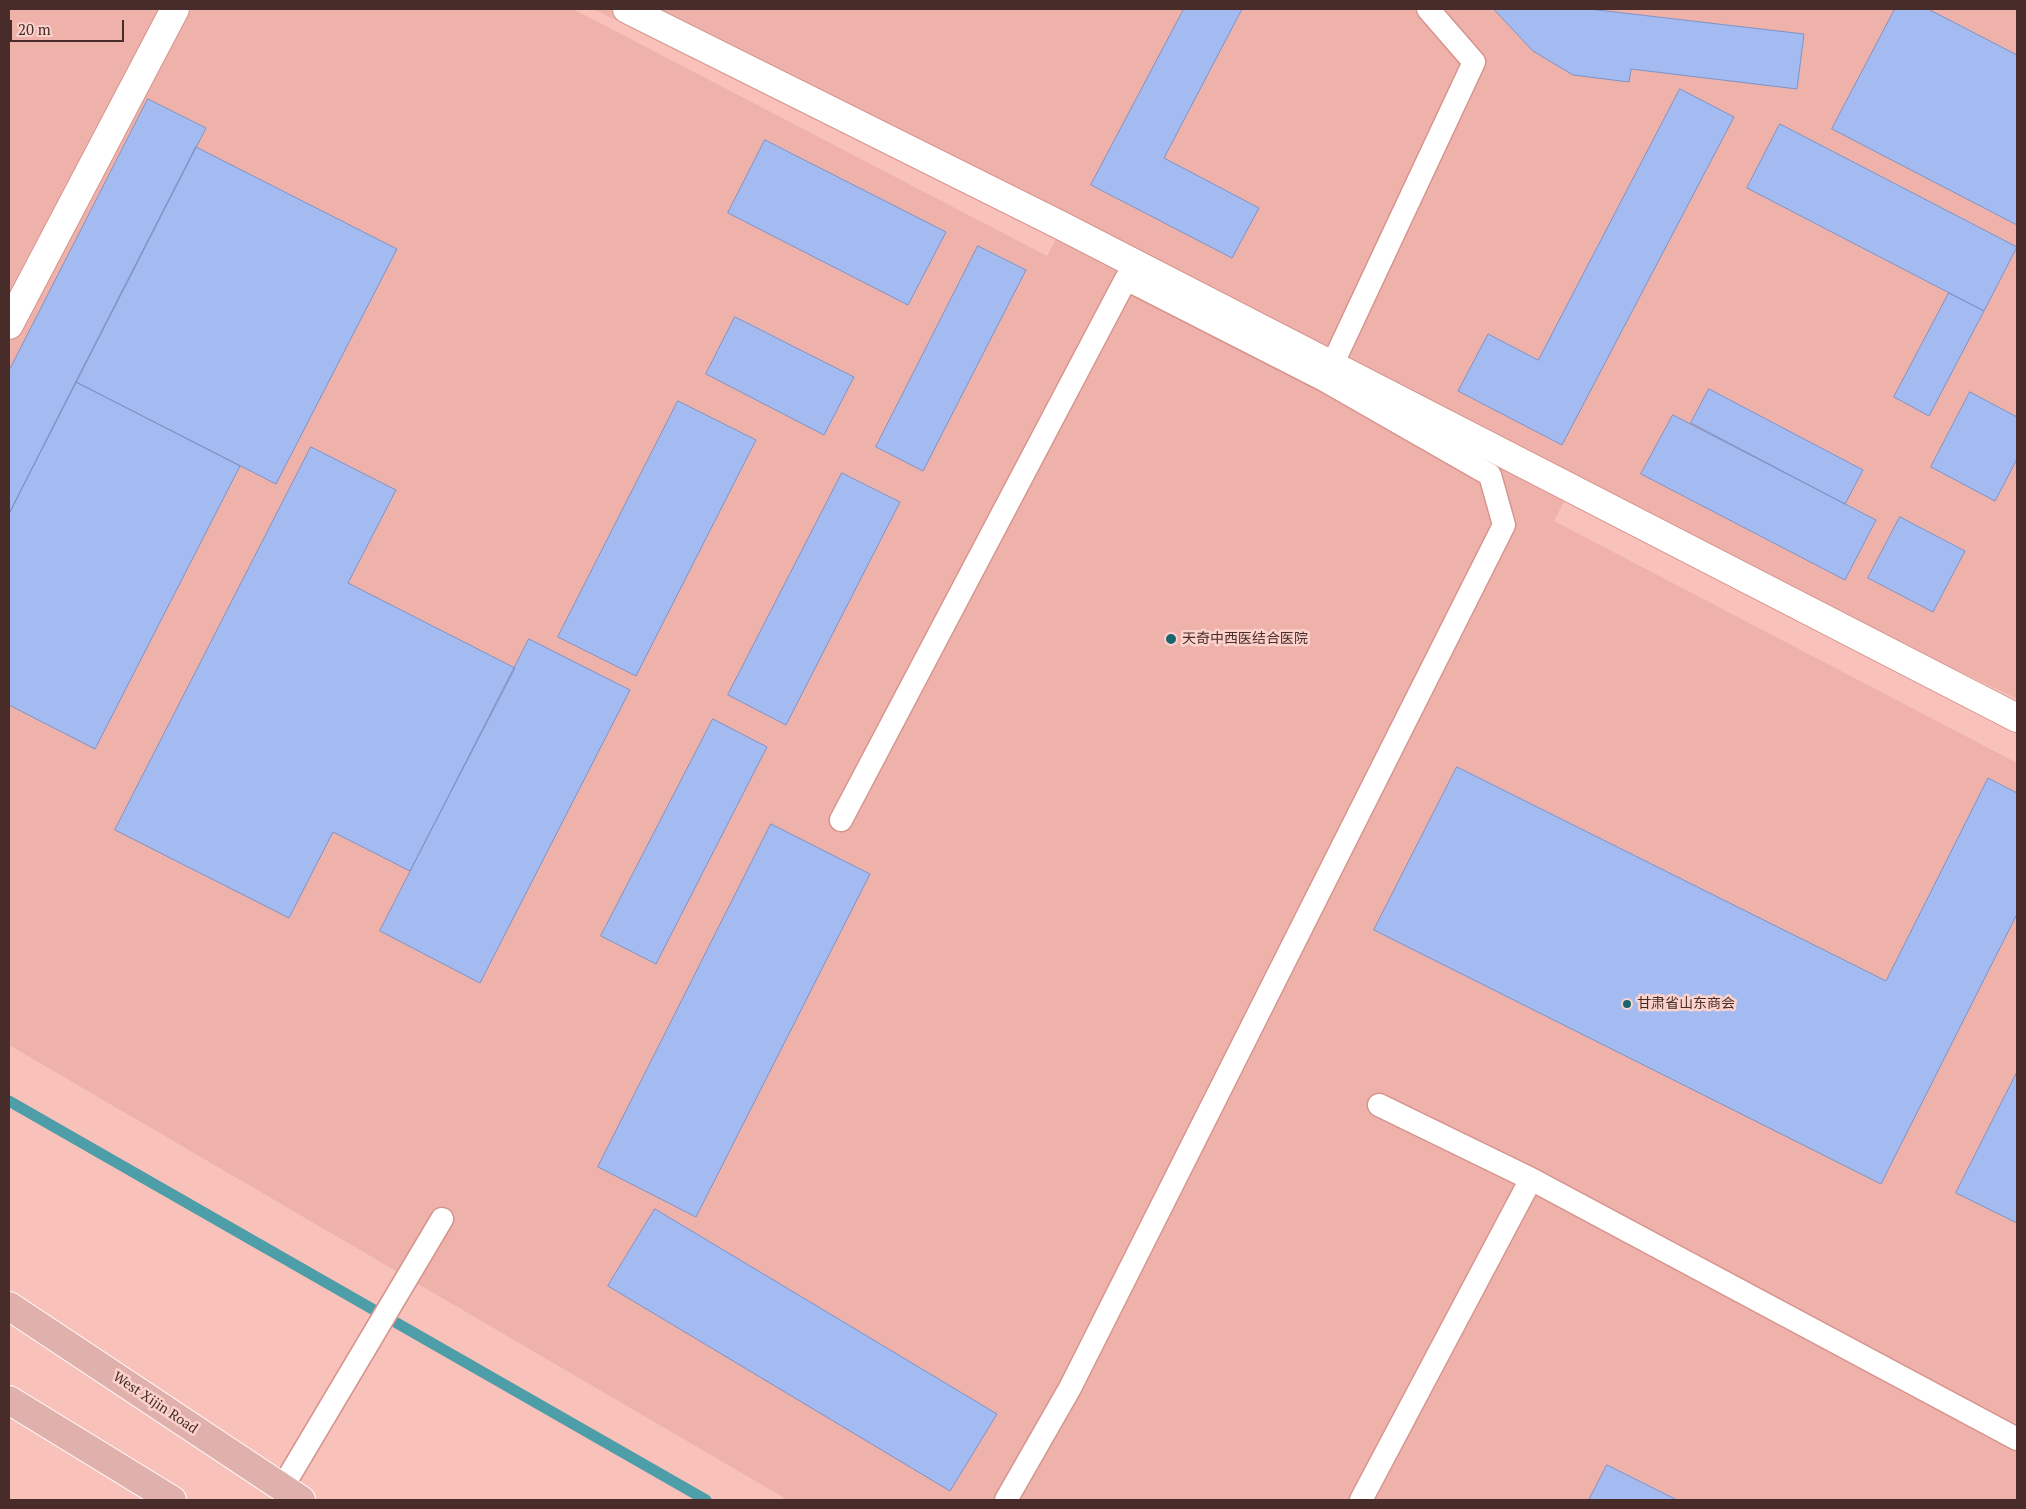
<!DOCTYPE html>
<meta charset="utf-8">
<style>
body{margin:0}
#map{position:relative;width:2026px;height:1509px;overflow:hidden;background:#f8c1ba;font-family:"PT Serif",serif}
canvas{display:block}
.frame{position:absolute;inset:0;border:10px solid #472c29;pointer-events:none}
.scale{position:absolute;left:10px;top:20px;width:114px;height:22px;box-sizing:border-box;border:2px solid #472c29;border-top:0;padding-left:6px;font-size:15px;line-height:18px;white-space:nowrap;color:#472c29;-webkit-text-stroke:4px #fcd2cc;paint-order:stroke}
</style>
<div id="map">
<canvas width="2026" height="1509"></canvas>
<div class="frame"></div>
<div class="scale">20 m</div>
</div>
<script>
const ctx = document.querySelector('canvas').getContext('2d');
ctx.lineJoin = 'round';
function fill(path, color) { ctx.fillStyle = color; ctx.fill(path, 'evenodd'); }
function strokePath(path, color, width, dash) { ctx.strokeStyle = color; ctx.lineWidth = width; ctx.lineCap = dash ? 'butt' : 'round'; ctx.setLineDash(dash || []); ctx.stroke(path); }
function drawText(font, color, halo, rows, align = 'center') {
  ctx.font = font + ' "PT Serif","Noto Sans SC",serif'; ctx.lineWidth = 5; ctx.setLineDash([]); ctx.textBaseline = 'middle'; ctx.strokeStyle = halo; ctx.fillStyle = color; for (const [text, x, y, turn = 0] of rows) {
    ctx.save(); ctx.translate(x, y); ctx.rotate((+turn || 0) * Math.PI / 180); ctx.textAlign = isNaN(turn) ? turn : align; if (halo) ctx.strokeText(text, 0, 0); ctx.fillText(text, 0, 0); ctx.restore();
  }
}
const built = new Path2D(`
 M9 9H573L1047 256 1058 235 593 9H2017V699L1573 484 1554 521 2017 763V1500H788L9 1045Z`);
const stream = new Path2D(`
 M9 1101 706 1500`);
const building = new Path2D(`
 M1184 9H1242L1164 158 1259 208 1232 258 1091 185Z
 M1494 9H1589L1804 34 1797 89 1631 69 1629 82 1573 75 1533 51Z
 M1895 9H1928L2017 55V225L1832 129Z
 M1680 89 1734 117 1562 445 1458 391 1488 334 1538 360Z
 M148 99 206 128 9 514V371Z
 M1780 124 2017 247 1984 311 1747 188Z
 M765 140 946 232 908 305 728 213Z
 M196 147 397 249 276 484 76 382Z
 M978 246 1026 270 923 471 876 447Z
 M1949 293 1984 311 1929 416 1894 397Z
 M735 317 854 377 824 435 706 374Z
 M76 382 240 466 95 749 9 705V514Z
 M1709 389 1863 470 1845 504 1691 423Z
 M1970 392 2017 417V459L1995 501 1931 467Z
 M678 401 756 440 636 676 558 637Z
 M1673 415 1876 520 1845 580 1641 474Z
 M311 447 396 490 348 583 515 668 410 871 333 832 289 918 115 830Z
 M842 473 900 502 786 725 728 695Z
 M1900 517 1965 551 1933 612 1868 578Z
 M529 639 630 690 480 983 380 931Z
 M713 719 767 747 656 964 601 936Z
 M1457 767 1886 981 1988 778 2017 793V914L1881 1184 1374 930Z
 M771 824 870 874 696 1217 598 1167Z
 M2017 1072V1223L1956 1193Z
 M655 1209 997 1414 950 1491 608 1286Z
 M1607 1465 1677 1500H1589Z`);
const lane = new Path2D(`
 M1325 380 1474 62 1428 9
 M841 820 1126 279 1324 380 1490 475 1504 525 1070 1388 1006 1500
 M1379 1105 1531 1179 2017 1439
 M282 1488 442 1219
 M1361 1500 1531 1179`);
const street = new Path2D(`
 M627 9 1060 225 2017 718
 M9 325 175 9`);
const primary = new Path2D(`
 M9 1306 301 1500
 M9 1400 172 1500`);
const markers = [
 [1171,639,6,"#19656e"],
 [1627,1004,5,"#19656e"]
];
const poiNames = [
 ["天奇中西医结合医院",1182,639],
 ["甘肃省山东商会",1637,1004]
];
const streetNames = [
 ["West Xijin Road",155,1403,34]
];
fill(built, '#eeb2ab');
strokePath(stream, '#4d9ea8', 11);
fill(building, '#a4bbf1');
strokePath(building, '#7d93c7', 1);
strokePath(lane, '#d6948d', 25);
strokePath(street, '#d6948d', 30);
strokePath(primary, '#fff', 30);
strokePath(lane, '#fff', 22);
strokePath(street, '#fff', 28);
strokePath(primary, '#e0b1ac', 28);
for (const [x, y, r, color] of markers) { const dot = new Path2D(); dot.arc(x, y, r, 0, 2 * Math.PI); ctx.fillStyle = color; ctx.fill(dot); strokePath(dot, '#fcd2cc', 2); }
drawText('14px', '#472c29', '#fcd2cc', poiNames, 'left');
drawText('14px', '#472c29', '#fcd2cc', streetNames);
</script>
